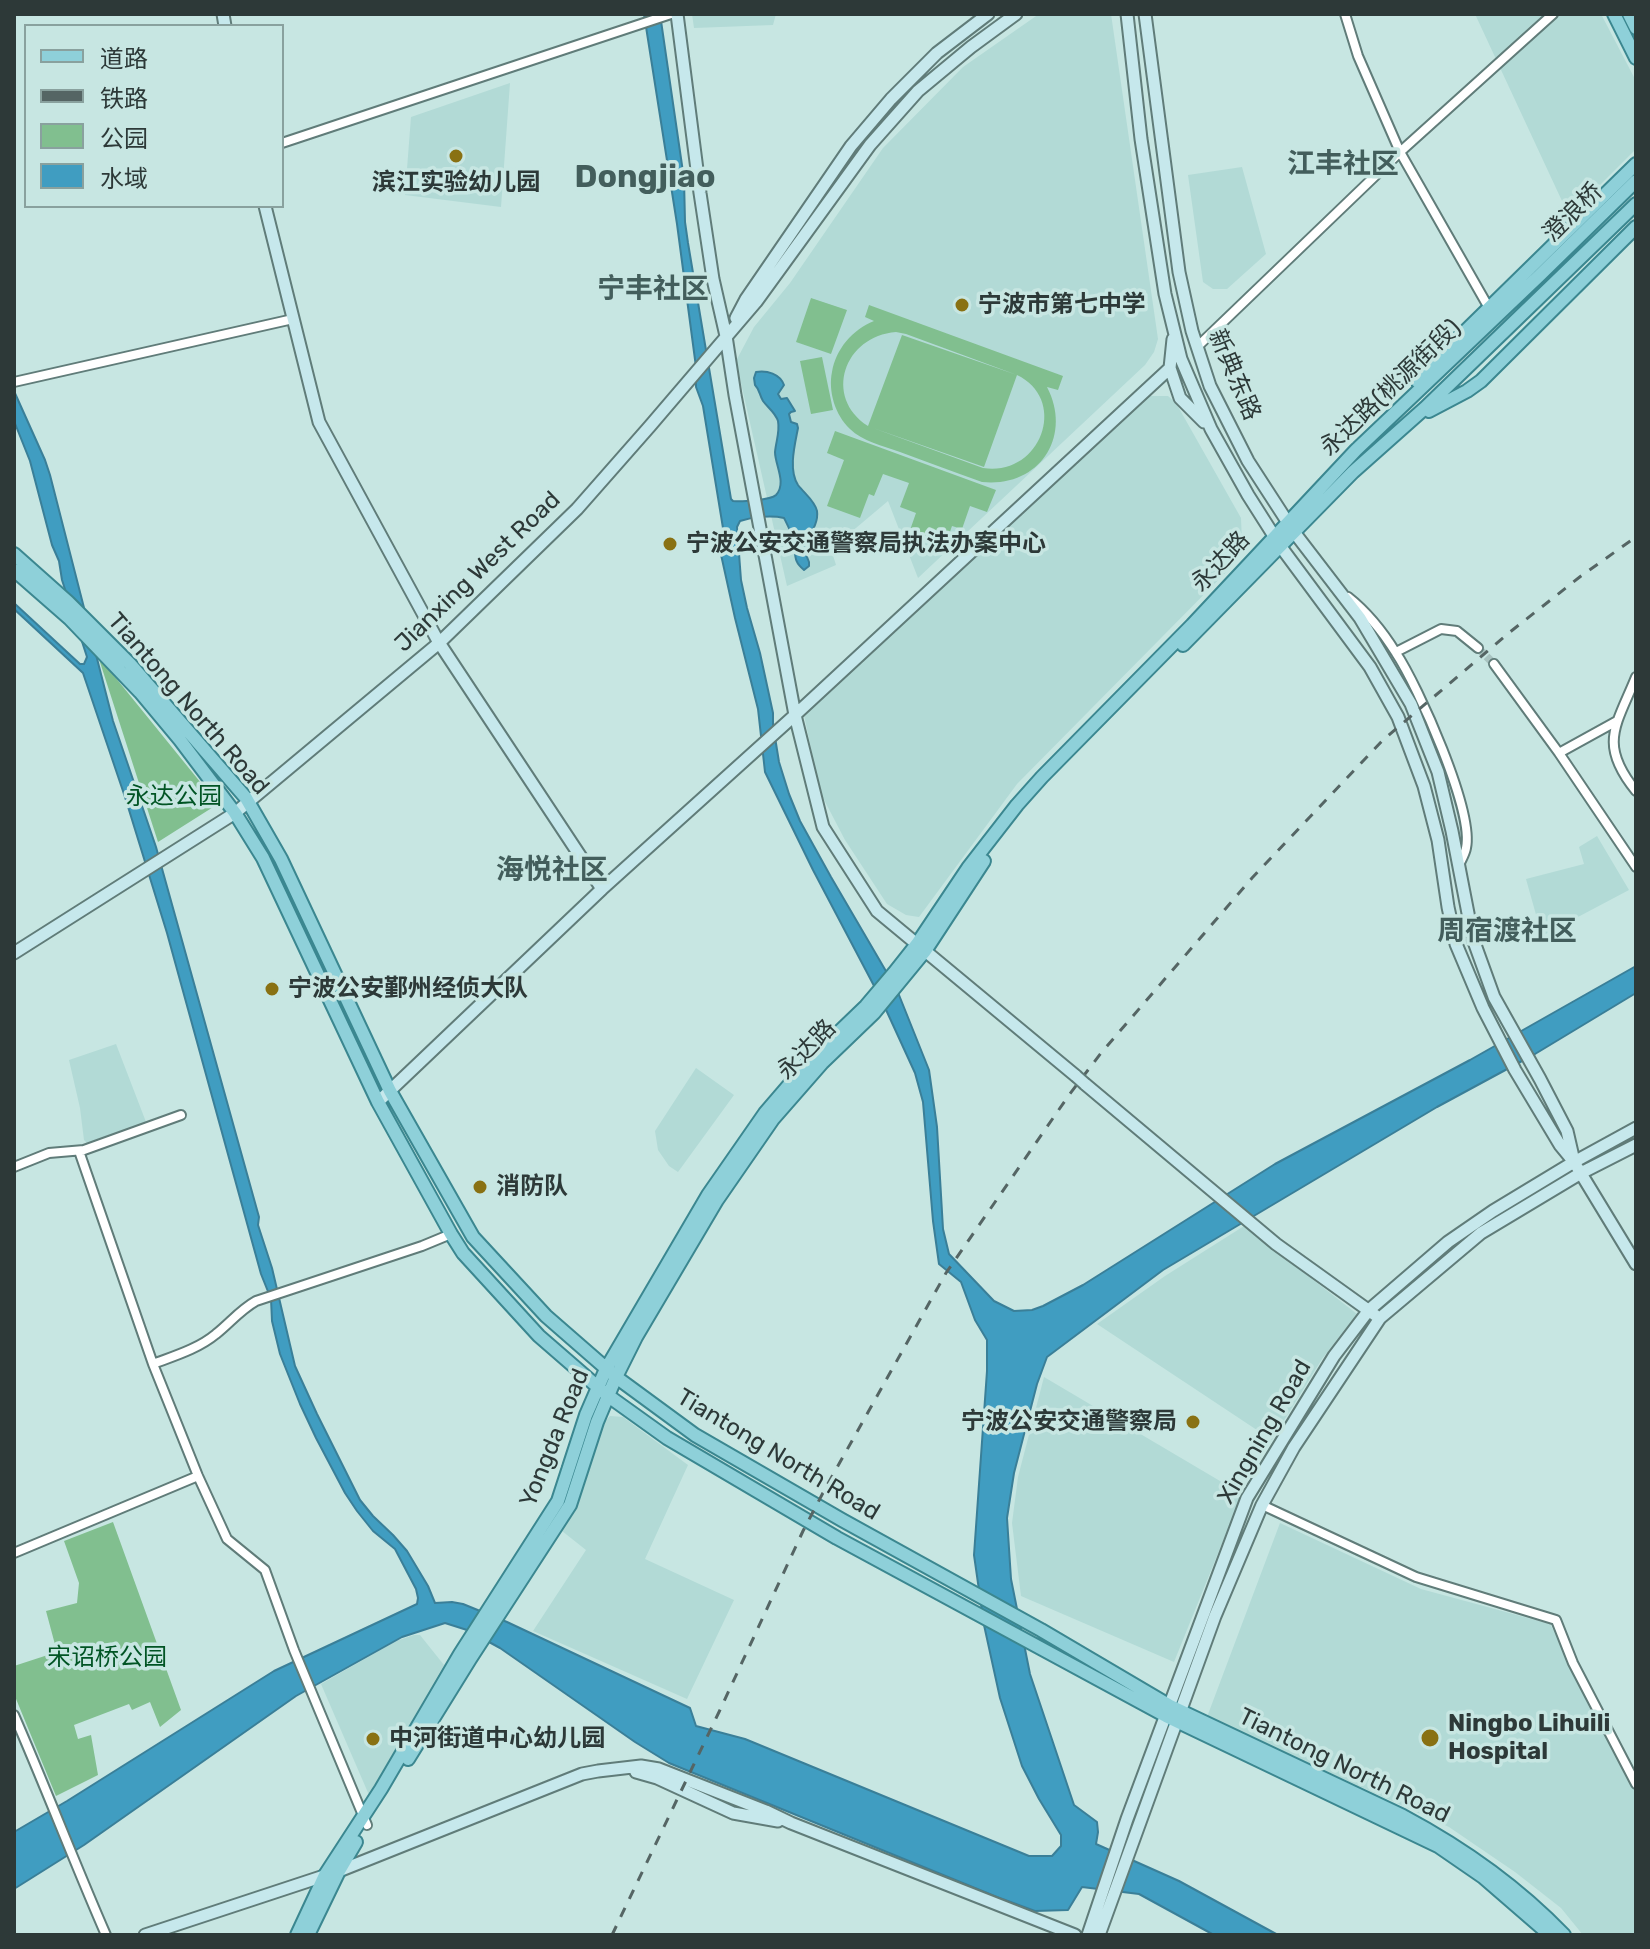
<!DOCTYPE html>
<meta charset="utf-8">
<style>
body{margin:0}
#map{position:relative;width:1650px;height:1949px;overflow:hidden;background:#c7e6e2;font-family:Rubik,"Noto Sans SC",sans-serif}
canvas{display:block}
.frame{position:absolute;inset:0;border:16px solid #2d3938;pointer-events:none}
.legend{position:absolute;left:24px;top:24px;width:260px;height:184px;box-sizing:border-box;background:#c7e6e2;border:2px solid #89a19e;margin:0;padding:10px 14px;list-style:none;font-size:24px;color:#2d3938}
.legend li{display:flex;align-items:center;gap:16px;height:40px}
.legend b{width:40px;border:2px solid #89a19e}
</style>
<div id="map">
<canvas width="1650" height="1949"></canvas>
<div class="frame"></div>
<ul class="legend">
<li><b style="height:10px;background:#8ed0d9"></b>道路</li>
<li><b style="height:10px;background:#556564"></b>铁路</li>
<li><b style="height:22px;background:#81bf8f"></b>公园</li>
<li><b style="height:22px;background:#409dc1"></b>水域</li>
</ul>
</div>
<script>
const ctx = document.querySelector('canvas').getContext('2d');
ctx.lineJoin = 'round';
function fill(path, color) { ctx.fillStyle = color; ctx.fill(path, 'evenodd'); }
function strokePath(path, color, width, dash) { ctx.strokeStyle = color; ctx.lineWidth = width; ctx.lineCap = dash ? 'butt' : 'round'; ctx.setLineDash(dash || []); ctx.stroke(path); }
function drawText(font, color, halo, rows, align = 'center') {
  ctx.font = font + ' Rubik,"Noto Sans SC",sans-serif'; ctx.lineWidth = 7; ctx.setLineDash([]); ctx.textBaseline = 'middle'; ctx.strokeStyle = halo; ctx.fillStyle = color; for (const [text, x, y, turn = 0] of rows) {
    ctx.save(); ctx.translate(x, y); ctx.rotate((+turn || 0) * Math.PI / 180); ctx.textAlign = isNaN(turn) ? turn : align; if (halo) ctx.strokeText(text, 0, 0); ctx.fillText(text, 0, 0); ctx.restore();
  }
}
const built = new Path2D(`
 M692 14H776L773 25 694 28Z
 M1039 14H1111L1158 339 1154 352 1145 365 918 578 888 501 831 549 836 565 787 586 736 361 754 327 790 283 883 148 963 67Z
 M1475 14H1601L1636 81V149L1569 216Z
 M510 83 501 207 405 195 411 117Z
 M1242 167 1266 254 1227 289H1213L1203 282 1188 175Z
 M1148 396H1168L1176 403 1241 518 1242 543 1234 564 1017 784 919 917 906 915 887 904 845 840 820 792 804 715Z
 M1597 836 1629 890 1542 936 1526 879 1584 864 1579 847Z
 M116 1044 146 1122 87 1143 84 1140 80 1108 69 1060Z
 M696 1068 734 1095 678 1172 669 1166 658 1150 655 1131Z
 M1244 1226 1357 1314 1322 1359 1272 1440 1097 1324 1165 1276Z
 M1044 1377 1242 1494 1174 1662 1021 1596 1012 1523 1018 1477Z
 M610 1416 623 1417 688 1465 645 1559 734 1600 687 1699 533 1631 586 1550 562 1531 570 1518 584 1487 603 1424Z
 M1280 1523 1421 1589 1550 1624 1636 1787V1935H1583L1561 1908 1515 1872 1449 1827 1207 1717Z
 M414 1635H420L444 1665 369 1795 321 1684 396 1641Z`);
const green = new Path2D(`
 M811 298 847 310 831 354 796 342Z
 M869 305 1063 376 1058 390 1047 387C1073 437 1039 488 982 482 954 472 927 462 900 452 883 446 862 441 850 429 835 415 828 391 832 372 836 349 852 330 874 321L865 317ZM896 332 906 334 1017 375 902 335 868 426C823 397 844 336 896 332ZM1017 375C1069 400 1041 477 983 468L873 428 984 467Z
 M822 357 833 410 811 414 800 361Z
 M835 431 996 490 987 512 970 506 962 529 952 526 945 546 909 533 916 513 900 507 909 483 883 474 874 496 869 494 860 518 827 506 844 460 827 453Z
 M98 656 218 804 158 842Z
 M113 1522 181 1710 160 1727 150 1702 132 1710 129 1704 74 1725 78 1739 91 1735 98 1775 56 1796 14 1694V1666L57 1652 46 1611 77 1603 79 1583 64 1541Z`);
const water = new Path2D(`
 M644 14H660L684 179 685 222 688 243 731 499 733 501C741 502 771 500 776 495 787 483 775 465 775 452 776 441 780 432 778 421 775 412 768 408 763 401 759 394 760 390 755 385L754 378 756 372C767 370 780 374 784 385L778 394 781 399 787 398 795 411 791 412 789 414 791 422 797 424 798 428C795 444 788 470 798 485 804 493 815 501 817 511 819 525 808 536 803 547L809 562V566L804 570C793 561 796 556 794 544 793 535 788 526 784 518 771 515 752 517 740 521L737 527 741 580 747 608 760 653 773 713V725L779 762 789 794 800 821 831 877 897 990 929 1070 937 1127 943 1229 949 1254 994 1301 1014 1311 1032 1310 1043 1306 1083 1285 1275 1164 1470 1060 1636 966V993L1535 1054 1437 1107 1163 1270 1047 1357 1037 1384 1014 1473 1007 1518 1011 1579 1030 1674 1074 1805 1097 1822 1098 1832 1096 1844 1179 1881 1278 1935H1214L1139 1894 1082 1887 1068 1910 1035 1911 997 1897 669 1763 635 1742 500 1648 467 1630 445 1623 402 1637 296 1696 84 1845 14 1889V1832L67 1801 274 1671 417 1604 418 1598 416 1589 395 1549 373 1531 357 1511 345 1493 316 1438 300 1404 280 1354 272 1321 271 1299 261 1274 167 933 125 797 83 673 14 609V603L80 664H84L87 657 62 580 59 561 52 545 30 461 14 421V391L45 460 50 475 113 721 156 847 259 1217 258 1225 272 1268 295 1366 317 1414 360 1500 373 1516 393 1535 407 1551 428 1586 435 1603 452 1602 463 1604 507 1622 690 1708 696 1726 745 1739 1029 1856H1052L1061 1846V1835L1039 1799 1022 1766 1000 1698 984 1625 974 1555 987 1371V1340L975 1320 961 1282 939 1264 933 1221 923 1102 915 1073 882 1001 813 870 765 772 758 709 735 618 718 541 723 528 703 406 696 387V367L677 224Z`);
const streetTunnel = new Path2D(`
 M1478 648 1494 664`);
const street = new Path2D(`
 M1345 14 1358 56 1400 152 1489 308
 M282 143 671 14
 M1197 347 1400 152 1553 14
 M14 382 293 319
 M1348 597C1367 612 1383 632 1396 653 1418 686 1474 811 1466 848 1465 854 1461 860 1459 865
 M1396 652 1441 629 1457 631 1478 648
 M1494 664 1559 753 1636 867
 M1636 677C1616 726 1598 744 1636 791
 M1559 753 1617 721
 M79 1151 153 1364 198 1476 227 1539 265 1570 294 1650 367 1825
 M14 1167 49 1153 84 1150 181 1115
 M153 1364C174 1356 198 1349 216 1334 230 1323 240 1310 256 1301L422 1246 451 1234
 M1262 1505 1416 1577 1556 1620 1573 1663 1636 1784
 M14 1553 198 1476
 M14 1715C46 1788 74 1862 106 1935`);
const secondary = new Path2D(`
 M223 14 225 26
 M677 14 700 193 713 279 726 336 735 395 795 715 823 827 877 911 1076 1076
 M1127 14 1141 139 1165 294 1181 359 1211 429 1248 495 1281 547 1370 667 1398 717 1424 786 1438 840 1448 907 1456 944 1483 1008 1515 1070 1560 1145 1574 1162 1636 1264
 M1145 14 1179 272 1192 331 1210 386 1248 461 1294 532 1360 618 1411 704 1438 772 1452 831 1473 939 1494 997 1540 1079 1567 1131 1573 1157
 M265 206 319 422 438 641 602 889
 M736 318 746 299 851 146 891 99 937 53 988 14
 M1173 339 1170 368 1180 398 1204 422
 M14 953 235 813 439 643 577 509 650 426 756 302 870 145 918 91 971 47 1016 14
 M1085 1084 1276 1244 1375 1315
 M378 1102 602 889 795 715 1170 368
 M636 1772 657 1778 733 1813 778 1821
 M145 1935 339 1871 582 1774 598 1771 641 1766 659 1769 766 1811 791 1823 1075 1935
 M1088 1935 1127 1819 1247 1498 1334 1356 1369 1310 1448 1242 1493 1211 1574 1162 1636 1128
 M1099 1935 1215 1616 1262 1505 1294 1447 1380 1318 1481 1233 1581 1173 1636 1145`);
const primary = new Path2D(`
 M1614 14 1636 58
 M1629 14 1636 28
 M1418 382 1441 355 1636 164
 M1429 411 1467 391 1481 381 1636 227
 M14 554 68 602 130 664 246 798 281 859 390 1091 473 1237 546 1316 616 1377 695 1435 842 1520 1041 1630 1170 1706 1403 1816C1463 1848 1517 1886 1564 1935
 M14 570 70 619 140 692 180 740 235 813 263 858 378 1102 451 1234 463 1253 539 1336 607 1395 667 1438 837 1538 1166 1716 1438 1846 1483 1877 1550 1935
 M1183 645 1353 472 1425 408 1636 204
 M408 1759 470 1659 570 1505 597 1422 616 1377 636 1337 717 1200 773 1119 822 1063 874 1013 925 951 984 861
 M297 1935 325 1875 381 1789 460 1654 558 1501 586 1415 606 1369 708 1195 765 1113 814 1056 866 1006 894 973 917 944 968 868 1017 805 1042 777 1192 625 1356 450 1540 275 1636 181
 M308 1935 339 1871 356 1842`);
const rail = new Path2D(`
 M612 1935 719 1712 803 1531 825 1489 946 1273 1069 1095 1101 1053 1252 878 1383 740 1510 632 1581 576 1636 537`);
const secondaryBridge = new Path2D(`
 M1076 1076 1085 1084`);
const markers = [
 [456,156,8,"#897113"],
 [962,305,8,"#897113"],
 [670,544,8,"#897113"],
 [272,989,8,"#897113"],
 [480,1187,8,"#897113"],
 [1193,1422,8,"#897113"],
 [1430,1738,10,"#897113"],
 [373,1739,8,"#897113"]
];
const poiNames = [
 ["滨江实验幼儿园",456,183,"center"],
 ["宁波市第七中学",978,305],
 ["宁波公安交通警察局执法办案中心",686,544],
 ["宁波公安鄞州经侦大队",288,989],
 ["消防队",496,1187],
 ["宁波公安交通警察局",1177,1422,"right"],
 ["Ningbo Lihuili",1448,1724],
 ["Hospital",1448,1752],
 ["中河街道中心幼儿园",389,1739]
];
const streetNames = [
 ["澄浪桥",1573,213,-45],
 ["新典东路",1234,375,67],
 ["永达路(桃源街段)",1391,388,-44],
 ["永达路",1221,562,-47],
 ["Jianxing West Road",478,572,-44],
 ["Tiantong North Road",188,704,49],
 ["永达路",807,1050,-46],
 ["Xingning Road",1265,1432,-60],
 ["Yongda Road",555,1438,-68],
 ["Tiantong North Road",778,1455,31],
 ["Tiantong North Road",1344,1766,26]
];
const parkNames = [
 ["永达公园",174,797],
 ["宋诏桥公园",107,1658]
];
const quarterNames = [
 ["江丰社区",1343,165],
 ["宁丰社区",653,290],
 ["海悦社区",552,871],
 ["周宿渡社区",1507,932]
];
const districtNames = [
 ["Dongjiao",645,178]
];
fill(built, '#b2dad6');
fill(green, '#81bf8f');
fill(water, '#409dc1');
strokePath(water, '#3a7f98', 2);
strokePath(streetTunnel, '#a8c3c0', 8, [8, 4]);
strokePath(street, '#607c79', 12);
strokePath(secondary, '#607c79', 15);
strokePath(primary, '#3b8790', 16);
strokePath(street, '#fff', 8);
strokePath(secondary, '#c6e8ec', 11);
strokePath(primary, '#8ed0d9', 12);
strokePath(rail, '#556564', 3, [10, 10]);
strokePath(secondaryBridge, '#607c79', 15, []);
strokePath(secondaryBridge, '#c6e8ec', 11);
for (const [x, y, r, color] of markers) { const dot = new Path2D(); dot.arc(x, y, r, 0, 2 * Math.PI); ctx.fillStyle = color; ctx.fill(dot); strokePath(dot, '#c7e6e2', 3); }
drawText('bold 24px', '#2d3938', '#c7e6e2', poiNames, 'left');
drawText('24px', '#2d3938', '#c7e6e2', streetNames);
drawText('24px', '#015424', '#c7e6e2', parkNames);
drawText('bold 28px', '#435e5c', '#c7e6e2', quarterNames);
drawText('bold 32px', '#435e5c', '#c7e6e2', districtNames);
</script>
